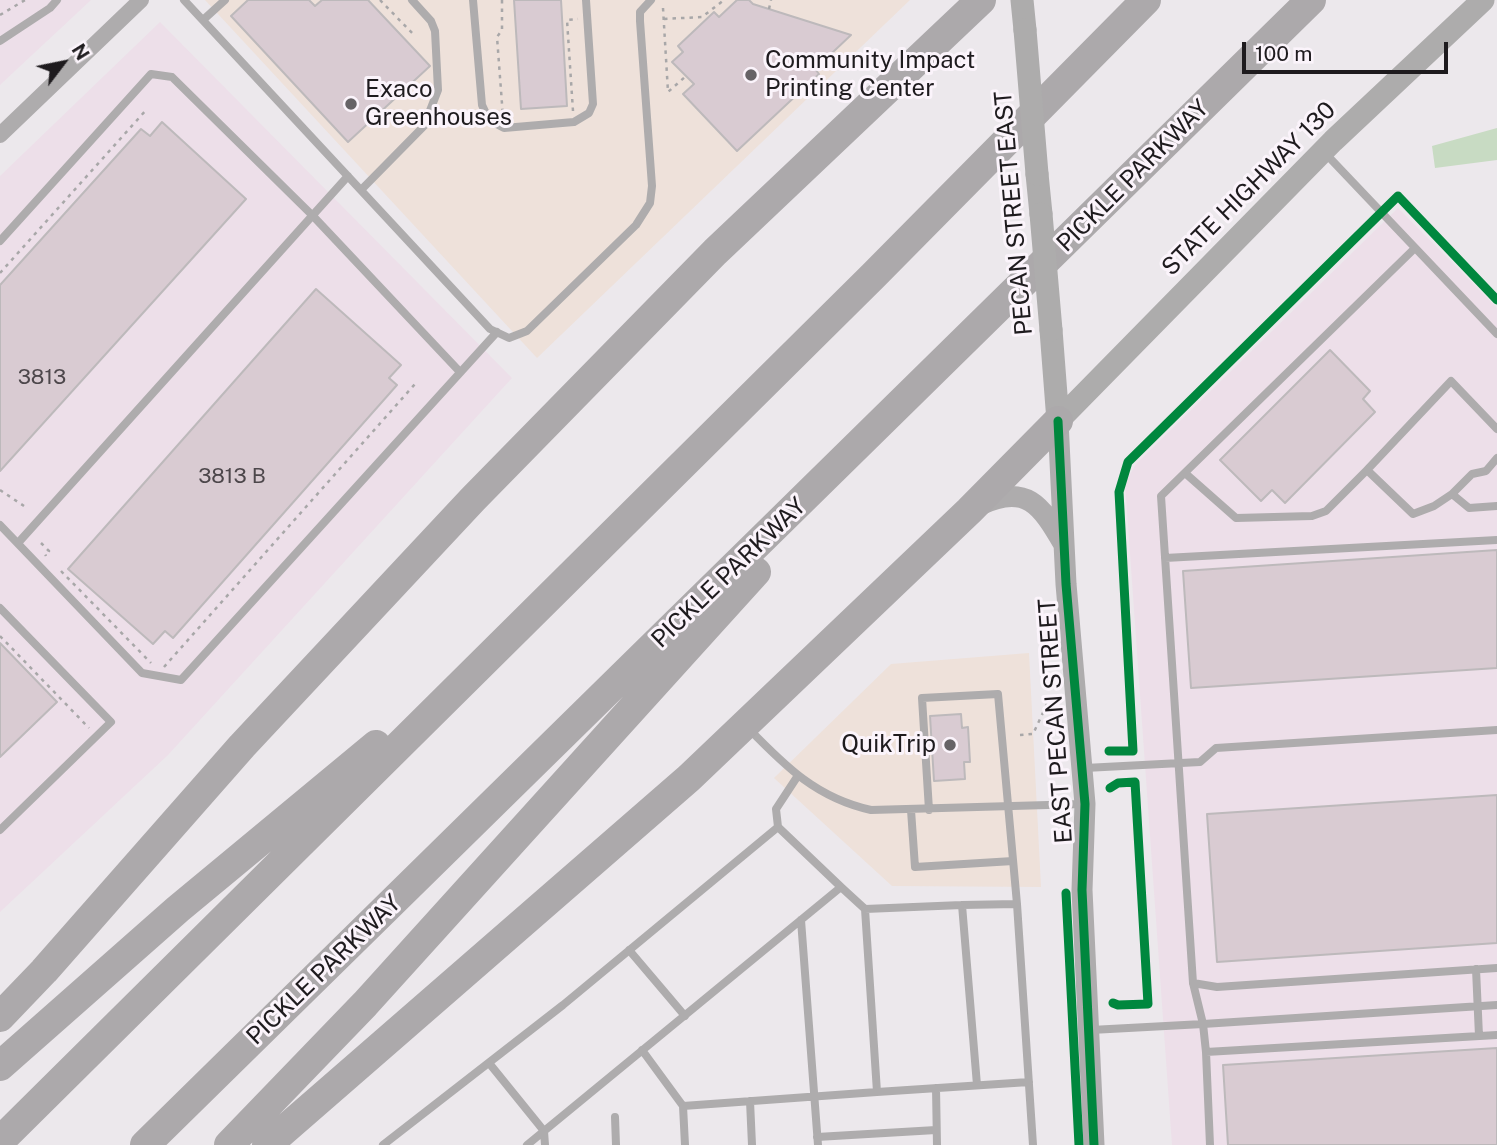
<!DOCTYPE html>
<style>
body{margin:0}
#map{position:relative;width:1497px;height:1145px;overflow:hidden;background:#ece8ec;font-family:"Public Sans",sans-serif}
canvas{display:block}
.north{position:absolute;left:28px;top:28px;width:70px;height:70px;-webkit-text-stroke:5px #fbf4fb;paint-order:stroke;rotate:58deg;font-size:19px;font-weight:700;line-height:28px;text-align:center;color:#1e1b1e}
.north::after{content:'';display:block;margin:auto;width:24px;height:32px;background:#1e1b1e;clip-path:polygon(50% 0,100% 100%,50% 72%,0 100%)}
.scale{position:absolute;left:1242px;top:42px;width:206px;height:32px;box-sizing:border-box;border:4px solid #1e1b1e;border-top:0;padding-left:9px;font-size:21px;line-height:24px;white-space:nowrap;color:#1e1b1e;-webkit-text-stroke:5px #fbf4fb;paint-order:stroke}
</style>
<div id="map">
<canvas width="1497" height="1145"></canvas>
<div class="north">N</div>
<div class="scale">100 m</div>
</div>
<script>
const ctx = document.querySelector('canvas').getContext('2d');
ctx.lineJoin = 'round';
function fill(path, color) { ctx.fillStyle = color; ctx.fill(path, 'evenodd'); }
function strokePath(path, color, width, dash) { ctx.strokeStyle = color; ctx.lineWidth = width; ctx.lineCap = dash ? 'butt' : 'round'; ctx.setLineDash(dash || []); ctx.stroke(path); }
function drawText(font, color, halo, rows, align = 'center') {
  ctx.font = font + ' "Public Sans",sans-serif'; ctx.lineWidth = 6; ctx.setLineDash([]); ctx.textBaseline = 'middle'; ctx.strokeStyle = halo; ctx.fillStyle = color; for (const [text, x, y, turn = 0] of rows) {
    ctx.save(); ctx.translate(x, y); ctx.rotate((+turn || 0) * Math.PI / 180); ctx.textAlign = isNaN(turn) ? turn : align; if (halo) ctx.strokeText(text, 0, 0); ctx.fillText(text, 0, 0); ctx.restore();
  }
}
const commercial = new Path2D(`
 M205 0H910L537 358Z
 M1029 653 1041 887 892 886 774 778 891 664Z`);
const industrial = new Path2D(`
 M0 0H91L0 85Z
 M160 22 512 378 168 755 0 912V176Z
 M1398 208 1497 308V1145H1172L1125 483 1136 464Z`);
const green = new Path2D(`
 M1497 128V160L1435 168 1432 146Z`);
const building = new Path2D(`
 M248 0H309L315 6 322 0H368L430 66 348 142 231 16Z
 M514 0H561L567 106 521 109Z
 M737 0H749L753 4 851 35 815 69 819 74 737 151 683 94 694 84 672 62 683 52 678 46 714 12 719 17Z
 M162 122 246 199 0 471V285L141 129 150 136Z
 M316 289 401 365 389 378 397 385 173 638 165 631 153 644 68 569Z
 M1330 350 1370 391 1363 399 1375 412 1285 503 1272 490 1261 501 1220 460Z
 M1497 550V668L1191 688 1183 571Z
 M0 643 57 702 0 757Z
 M961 714 962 728 968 727 970 762H964L965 779 934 781 930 716Z
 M1497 795V943L1217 962 1207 814Z
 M1497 1048V1145H1228L1223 1065Z`);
const path = new Path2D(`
 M380 0 414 35
 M502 0V30L497 37 503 117
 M663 8 668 92 686 76
 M769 9 771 0
 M0 15 25 0
 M664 19 702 17 724 0
 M573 111 567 20 578 19
 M0 273 147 109
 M0 490 24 506
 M41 543 49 551 45 554 46 556
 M61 571 151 663
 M0 636 89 728
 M164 667 415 384
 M1020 735 1033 734 1048 702 1057 695`);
const service = new Path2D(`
 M184 0 490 329 509 338 527 331 636 225 650 203 652 186 640 21V12L651 0
 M473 0 482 105 489 120 504 128 574 122 589 113 593 104 586 0
 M203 20 225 0
 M0 41 50 8 57 0
 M1325 153 1497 334
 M361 190 424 126 438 90 435 31 431 21 412 0
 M0 241 151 74 172 77 313 216 460 372
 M1415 248 1161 496 1193 983 1203 1024 1497 1005
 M1497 429 1451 381 1367 470 1413 514 1434 506 1452 494 1472 474 1486 471 1497 458
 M1185 473 1236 518 1312 516 1326 511 1367 470
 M1452 494 1469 508 1497 506
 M0 525 142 673 181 680 497 332
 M18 543 348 176
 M1165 558 1497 540
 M0 608 111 722 0 830
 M749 729C786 767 817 798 871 810L1083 804
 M1085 768 1200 762 1216 748 1497 730
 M911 810 915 867 1013 861
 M929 810 922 698 998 694 1017 904 1033 1145
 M841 887 865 909 877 1092 1029 1082
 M865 909 962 905
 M801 920 818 1145
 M629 950 685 1016
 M1476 969 1479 1036
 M1193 983 1217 987 1497 968
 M1091 1030 1203 1024 1206 1052
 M642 1050 683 1106 877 1092
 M489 1063 544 1131 545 1145
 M977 1085 962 905 1017 904
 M936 1088 937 1145
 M750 1101 752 1145
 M683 1106 685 1145
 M615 1117 616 1145
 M817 1137 936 1130
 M383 1145 563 1005 778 827
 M527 1145 841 887 778 827 776 809 797 777
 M1210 1145 1206 1052 1497 1035`);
const minor = new Path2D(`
 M0 135 141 0`);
const tertiary = new Path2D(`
 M1058 421 1066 584 1085 804 1082 890 1094 1145
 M980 505C1026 483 1041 505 1063 543`);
const secondary = new Path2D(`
 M1022 0 1025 30
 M1037 174 1041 214
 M1051 330 1058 421
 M1058 421 1333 141 1483 0`);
const motorway = new Path2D(`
 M0 1017 44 971 242 746 473 499 715 252 981 0
 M0 1066 178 909 376 745
 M0 1141 873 276 1146 0
 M145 1145 1311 0
 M229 1145 365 1004 756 572
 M267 1145 689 778 969 511 1058 421`);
const secondaryBridge = new Path2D(`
 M1025 30 1037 174
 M1041 214 1051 330`);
const cycleway = new Path2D(`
 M1058 421 1066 584 1085 804 1082 890 1094 1145
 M1109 751H1133L1119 492 1128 462 1398 196 1497 300
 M1110 788 1118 783 1135 782 1148 1004 1118 1005 1113 1003
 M1066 893 1079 1145`);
const markers = [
 [751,75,7,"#666366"],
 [351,104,7,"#666366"],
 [950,745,7,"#666366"]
];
const numberNames = [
 ["3813",42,378],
 ["3813 B",232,477]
];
const poiNames = [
 ["Community Impact",765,61],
 ["Printing Center",765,89],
 ["Exaco",365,90],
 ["Greenhouses",365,118],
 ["QuikTrip",936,745,"right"]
];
const streetNames = [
 ["PICKLE PARKWAY",1133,176,-45],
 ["STATE HIGHWAY 130",1249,189,-45],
 ["PECAN STREET EAST",1014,213,-95],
 ["PICKLE PARKWAY",729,573,-44],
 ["EAST PECAN STREET",1056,721,-94],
 ["PICKLE PARKWAY",324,970,-44]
];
fill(commercial, '#eee1da');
fill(industrial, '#eddfe9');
fill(green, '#c8dbc3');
fill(building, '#d9cbd2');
strokePath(building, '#bdb9bb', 2);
strokePath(path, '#a8a7a8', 2.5, [3.5, 5]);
strokePath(service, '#aeacad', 8);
strokePath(minor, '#aeacad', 16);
strokePath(tertiary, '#aeacad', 21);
strokePath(secondary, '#adacac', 23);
strokePath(motorway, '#aca9ab', 30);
strokePath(secondaryBridge, '#adacac', 23);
strokePath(cycleway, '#00873e', 9);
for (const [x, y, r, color] of markers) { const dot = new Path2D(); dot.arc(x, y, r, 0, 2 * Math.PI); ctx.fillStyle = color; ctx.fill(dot); strokePath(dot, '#fbf4fb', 2.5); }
drawText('21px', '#4d474b', null, numberNames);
drawText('24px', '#1e1b1e', '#fbf4fb', poiNames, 'left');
drawText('24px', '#1e1b1e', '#fbf4fb', streetNames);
</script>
